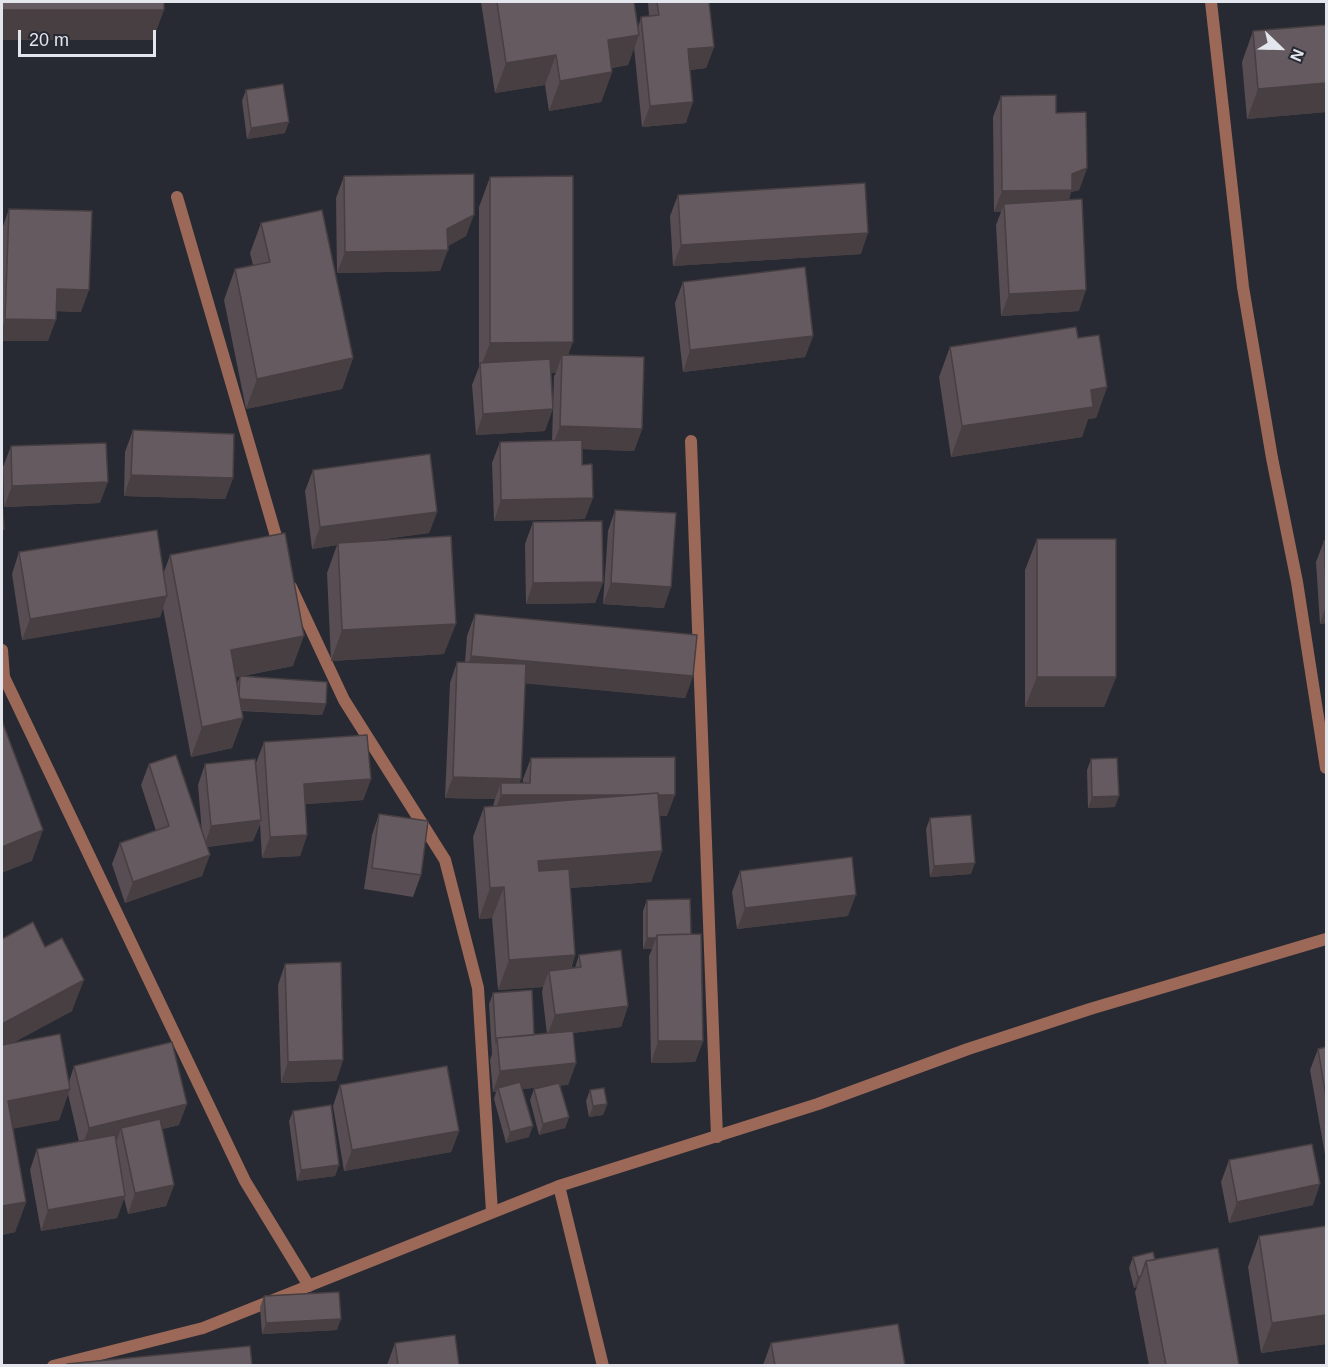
<!DOCTYPE html>
<style>
body{margin:0}
#map{position:relative;width:1328px;height:1367px;overflow:hidden;background:#272a33;font-family:Arial,sans-serif}
canvas{display:block}
.frame{position:absolute;inset:0;border:3px solid #e3e6ec;pointer-events:none}
.north{position:absolute;left:1250px;top:18px;width:60px;height:60px;-webkit-text-stroke:4px #272a33;paint-order:stroke;rotate:113deg;font-size:16px;font-weight:700;line-height:24px;text-align:center;color:#e3e6ec}
.north::after{content:'';display:block;margin:auto;width:21px;height:27px;background:#e3e6ec;clip-path:polygon(50% 0,100% 100%,50% 72%,0 100%)}
.scale{position:absolute;left:18px;top:30px;width:138px;height:27px;box-sizing:border-box;border:3px solid #e3e6ec;border-top:0;padding-left:8px;font-size:18px;line-height:21px;white-space:nowrap;color:#e3e6ec;-webkit-text-stroke:4px #272a33;paint-order:stroke}
</style>
<div id="map">
<canvas width="1328" height="1367"></canvas>
<div class="frame"></div>
<div class="north">N</div>
<div class="scale">20 m</div>
</div>
<script>
const ctx = document.querySelector('canvas').getContext('2d');
ctx.lineJoin = 'round';
function strokePath(path, color, width, dash) { ctx.strokeStyle = color; ctx.lineWidth = width; ctx.lineCap = dash ? 'butt' : 'round'; ctx.setLineDash(dash || []); ctx.stroke(path); }
function fill(path, color) { ctx.fillStyle = color; ctx.fill(path, 'evenodd'); }
const minor = new Path2D(`
 M1211 2 1243 287 1272 458 1297 582 1326 768
 M177 197 280 550
 M691 441 717 1137
 M291 587 344 700 445 860 478 988 492 1212
 M2 650 4 677 245 1181 309 1286
 M559 1186 603 1366`);
const tertiary = new Path2D(`
 M53 1366 203 1328 559 1186 818 1104 968 1049 1090 1009 1326 939`);
const wall = new Path2D(`
 M481 2H634L638 27 641 17 649 16 648 2H709L714 47 706 68 690 70 686 123 642 127 634 47 628 65 612 68V72L601 102 549 111 545 85 495 93Z
 M1326 25V112L1247 119 1242 62 1253 31Z
 M246 90 285 133 247 139 242 101Z
 M1001 96 1056 113 1087 168 1079 190 1071 192 1069 200 1079 311 1001 316 996 225 1001 212H994L993 117Z
 M344 176 466 236 448 246 440 271 337 273 336 198Z
 M490 177 569 355 642 429 634 451 582 449 585 519 494 521 492 463 500 442 552 441 554 376 556 373H551L545 431 476 435 472 385 479 367V207Z
 M678 195 861 254 673 266 670 216Z
 M9 209 81 312 56 311 48 341H2V229Z
 M261 223 353 358 342 389 246 409 224 300 235 269 253 265 250 253Z
 M683 282 813 336 805 357 683 372 675 303Z
 M1078 338 1107 387 1096 418 1088 419 1082 437 951 457 939 377 950 347Z
 M133 430 233 478 225 499 124 496 125 452Z
 M11 446 100 503 4 507 3 467Z
 M313 470 437 512 429 533 370 541 444 654 331 661 327 573 337 545 312 549 305 491Z
 M615 510 664 608 603 604 608 531Z
 M533 522 603 582 595 603 526 604 525 544Z
 M1037 539 1116 677 1104 707H1025V570Z
 M1324 541H1326V623L1320 624 1316 562Z
 M19 552 164 572 170 555 293 666 243 676 326 704 322 715 242 711 243 718 232 748 191 757 163 608 160 617 22 640 12 574ZM240 676 237 684 236 677Z
 M475 614 693 676 685 698 525 683 520 783H523V779L531 758 667 816H659L662 851 651 882 570 888 575 955 571 969 575 968 579 955 628 1006 621 1027 573 1033 576 1063 568 1085H560L569 1117 565 1128 539 1135 530 1100 534 1089 542 1087 522 1089 529 1137 506 1143 494 1099 496 1092H493L490 1060 492 1054 489 1004 493 993 534 1035 547 1034 542 992 543 987 498 990 492 918 479 919 473 837 484 807 493 806 495 799 445 798 450 683 457 662H465L467 636Z
 M264 742 371 779 363 800 305 804 307 835 300 856 262 858 260 824 253 841 207 847 202 876 125 903 112 864 120 843 156 831 141 785 149 764 202 833 198 785 205 764 257 782 256 763Z
 M1091 759 1115 807 1088 808 1087 770Z
 M379 814 421 875 413 897 364 889 372 835Z
 M930 818 971 874 930 877 926 829Z
 M740 871 848 916 737 929 732 892Z
 M647 900 691 934 703 1041 695 1062 651 1063 649 956 652 949H643V911Z
 M2 939 72 1011 12 1043 69 1082 74 1066 179 1125 162 1129 174 1185 166 1206 128 1214 124 1198 117 1218 41 1231 30 1170 37 1149 79 1142 68 1094 59 1120 13 1128 26 1202 15 1232 2 1235Z
 M285 964 343 1060 336 1081 281 1083 278 985Z
 M1326 1047V1160L1310 1070 1318 1049Z
 M340 1085 459 1131 451 1152 344 1171 333 1106Z
 M590 1090 607 1104 603 1115 589 1117 586 1101Z
 M293 1111 339 1165 335 1176 297 1181 289 1121Z
 M1229 1160 1313 1205 1229 1223 1221 1182Z
 M1326 1226V1344L1261 1353 1248 1267 1259 1236Z
 M1133 1257 1155 1260 1239 1365H1149L1135 1292 1137 1287 1134 1288 1129 1268Z
 M264 1296 337 1330 262 1334 260 1307Z
 M395 1343 459 1365H387Z
 M771 1343 905 1365H763Z`);
const shadedWall = new Path2D(`
 M2 10H164L153 40H2Z
 M639 35 628 65 597 70 608 40Z
 M714 47 706 68 681 71 688 49Z
 M556 55 545 85 495 93 506 63Z
 M612 72 601 102 549 111 560 81Z
 M1326 83V112L1247 119 1258 89Z
 M693 102 686 123 642 127 650 106Z
 M289 122 285 133 247 139 251 128Z
 M1087 168 1079 190 1071 192 1065 211 1004 204 1001 212H994L1002 191 1072 174Z
 M474 215 466 236 440 250H448L440 271 337 273 345 252 447 229Z
 M868 233 861 254 673 266 681 245Z
 M57 289 89 290 81 312 49 311Z
 M1086 290 1079 311 1001 316 1009 294Z
 M5 319 56 320 48 341H2V329Z
 M813 336 805 357 683 372 690 350Z
 M573 342 562 372V355L556 373H481L480 369 490 343Z
 M353 358 342 389 246 409 257 379Z
 M1107 387 1096 418 1088 419 1082 437 951 457 962 426 1091 390Z
 M553 409 545 431 476 435 483 414Z
 M560 426 642 429 634 451 552 448Z
 M131 475 233 478 225 499 124 496Z
 M108 482 100 503 4 507 12 486Z
 M593 498 585 519 494 521 501 500Z
 M437 512 429 533 338 545V543L337 545 312 549 320 527Z
 M603 582 595 603 526 604 533 583Z
 M611 583 671 587 664 608 603 604Z
 M167 596 160 617 22 640 30 619Z
 M1326 605V623L1320 624Z
 M456 624 444 654 331 661 342 630Z
 M304 636 293 666 219 680 231 650Z
 M471 656 693 676 685 698 464 678Z
 M1037 677H1116L1104 707H1025Z
 M238 699 326 704 322 715 234 710Z
 M243 718 232 748 191 757 202 727Z
 M453 777 521 779 515 795H675L667 816H493L501 795V783L495 799 445 798Z
 M371 779 363 800 296 805 304 784Z
 M1119 796 1115 807 1088 808 1092 797Z
 M261 820 253 841 204 847 211 826Z
 M43 830 32 861 2 873V847Z
 M307 835 300 856 262 858 270 837Z
 M662 851 651 882 527 891 538 861Z
 M210 855 202 876 125 903 133 882Z
 M975 863 971 874 930 877 934 866Z
 M504 887 492 918 479 919 490 888Z
 M856 895 848 916 737 929 745 908Z
 M647 938H656L652 949H643Z
 M575 955 564 986 549 971 543 987 498 990 509 960Z
 M84 980 72 1011 2 1049V1024Z
 M628 1006 621 1027 547 1036 555 1015Z
 M658 1041H703L695 1062 651 1063Z
 M343 1060 336 1081 281 1083 288 1062Z
 M576 1063 568 1085 499 1091 498 1088 496 1092H493L500 1071Z
 M70 1089 59 1120 2 1131 8 1101Z
 M187 1104 179 1125 124 1139 121 1128 117 1140 81 1149 89 1128Z
 M607 1104 603 1115 589 1117 593 1106Z
 M569 1117 565 1128 539 1135 543 1124Z
 M533 1126 529 1137 506 1143 510 1132Z
 M459 1131 451 1152 344 1171 352 1150Z
 M339 1165 335 1176 297 1181 301 1170Z
 M1320 1184 1313 1205 1229 1223 1237 1202Z
 M174 1185 166 1206 128 1214 135 1193Z
 M125 1196 117 1218 41 1231 48 1210Z
 M26 1202 15 1232 2 1235V1206Z
 M1141 1276 1137 1287 1134 1288 1138 1277Z
 M1326 1315V1344L1261 1353 1272 1323Z
 M341 1319 337 1330 262 1334 266 1323Z`);
const building = new Path2D(`
 M2 2H164V10H2Z
 M497 2H634L639 35 608 40 612 72 560 81 556 55 506 63Z
 M657 2H709L714 47 688 49 693 102 650 106 641 17 659 15Z
 M1326 25V83L1258 89 1253 31Z
 M283 84 289 122 251 128 246 90Z
 M1056 95V113L1086 112 1087 168 1072 174V190L1002 191 1001 96Z
 M474 174V215L447 229 448 250 345 252 344 176Z
 M573 176V342L490 343V177Z
 M865 183 868 233 681 245 678 195Z
 M1082 199 1086 290 1009 294 1004 204Z
 M9 209 92 211 89 290 57 289 56 320 5 319Z
 M322 210 353 358 257 379 235 269 270 262 261 223Z
 M805 267 813 336 690 350 683 282Z
 M1076 327 1078 338 1099 335 1107 387 1091 390 1093 407 962 426 950 347Z
 M562 355 644 357 642 429 560 426Z
 M550 359 553 409 483 414 480 363Z
 M133 430 234 434 233 478 131 475Z
 M582 440V465L592 464 593 498 501 500 500 442Z
 M106 443 108 482 12 486 11 446Z
 M430 454 437 512 320 527 313 470Z
 M2 502 4 529 2 530Z
 M615 510 676 513 671 587 611 583Z
 M602 521 603 582 533 583V522Z
 M157 530 167 596 30 619 19 552Z
 M285 533 304 636 231 650 243 718 202 727 170 555Z
 M451 536 456 624 342 630 338 543Z
 M1037 539H1116V677H1037Z
 M1324 541H1326V587Z
 M475 614 697 635 693 676 471 656Z
 M457 662 526 664 521 779 453 777Z
 M240 676 327 682 326 704 240 699 239 693Z
 M2 721 43 830 2 847Z
 M367 735 371 779 304 784 307 835 270 837 264 742Z
 M176 755 210 855 133 882 120 843 169 826 149 764Z
 M675 757V795H658V793L630 795H501V783H530L531 758Z
 M1117 758 1119 796 1092 797 1091 759Z
 M255 759 261 820 211 826 205 764Z
 M658 793 662 851 538 861 539 871 569 869 575 955 509 960 504 887 490 888 484 807Z
 M379 814 428 821 421 875 372 868Z
 M971 815 975 863 934 866 930 818Z
 M852 857 856 895 745 908 740 871Z
 M690 899 691 934 657 935 656 938H647V900Z
 M33 922 45 947 62 938 84 980 2 1024V939Z
 M701 934 703 1041H658L657 935Z
 M621 950 628 1006 555 1015 549 971 581 967 579 955Z
 M341 962 343 1060 288 1062 285 964Z
 M532 990 534 1035 497 1038 496 1043 493 993Z
 M573 1031 576 1063 500 1071 497 1038Z
 M60 1034 70 1089 8 1101 26 1202 2 1206V1045Z
 M172 1042 187 1104 89 1128 74 1066Z
 M1326 1047V1097L1318 1049Z
 M447 1066 459 1131 352 1150 340 1085Z
 M520 1082 533 1126 510 1132 498 1088Z
 M559 1083 569 1117 543 1124 534 1089Z
 M604 1088 607 1104 593 1106 590 1090Z
 M331 1105 339 1165 301 1170 293 1111Z
 M160 1119 174 1185 135 1193 121 1128Z
 M115 1135 125 1196 48 1210 37 1149Z
 M1312 1144 1320 1184 1237 1202 1229 1160Z
 M1326 1226V1315L1272 1323 1259 1236Z
 M1218 1248 1239 1365H1166L1146 1261Z
 M1153 1252 1155 1260 1146 1261 1141 1276 1138 1277 1133 1257Z
 M339 1292 341 1319 266 1323 264 1296Z
 M898 1324 905 1365H775L771 1343Z
 M455 1335 459 1365H398L395 1343Z
 M250 1346 252 1365H67V1364Z`);
strokePath(minor, '#9c6857', 12);
strokePath(tertiary, '#9c6857', 12);
fill(wall, '#574d52');
fill(shadedWall, '#473f42');
fill(building, '#655a5f');
strokePath(building, '#473f42', 1.5);
</script>
